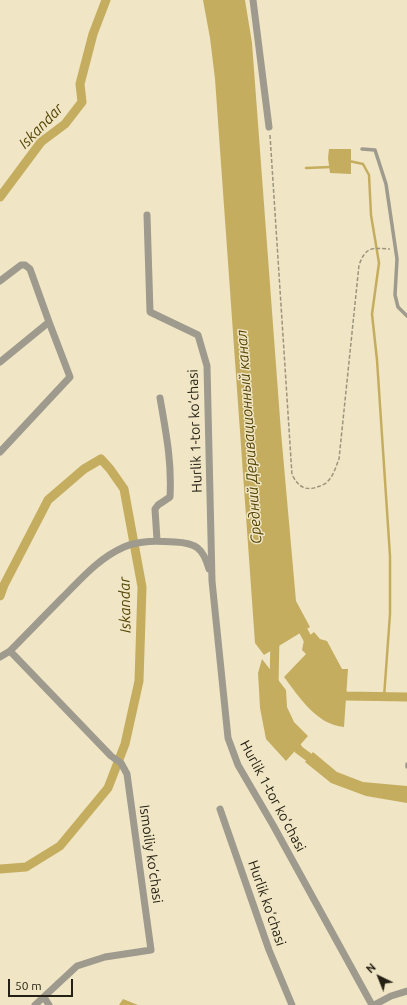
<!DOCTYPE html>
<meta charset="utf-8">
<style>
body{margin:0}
#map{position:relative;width:407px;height:1005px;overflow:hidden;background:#f0e6c5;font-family:Ubuntu,sans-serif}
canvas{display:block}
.north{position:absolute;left:359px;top:957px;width:40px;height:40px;-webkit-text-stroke:3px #f0e6c5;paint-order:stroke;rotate:317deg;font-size:11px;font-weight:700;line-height:16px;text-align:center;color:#242014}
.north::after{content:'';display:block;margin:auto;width:14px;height:18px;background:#242014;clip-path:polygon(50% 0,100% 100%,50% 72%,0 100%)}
.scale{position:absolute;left:8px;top:979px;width:65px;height:18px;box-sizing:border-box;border:2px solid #242014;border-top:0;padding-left:5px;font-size:12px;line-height:14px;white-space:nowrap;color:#242014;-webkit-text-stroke:3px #f0e6c5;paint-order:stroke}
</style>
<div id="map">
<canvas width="407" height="1005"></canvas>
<div class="north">N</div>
<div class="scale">50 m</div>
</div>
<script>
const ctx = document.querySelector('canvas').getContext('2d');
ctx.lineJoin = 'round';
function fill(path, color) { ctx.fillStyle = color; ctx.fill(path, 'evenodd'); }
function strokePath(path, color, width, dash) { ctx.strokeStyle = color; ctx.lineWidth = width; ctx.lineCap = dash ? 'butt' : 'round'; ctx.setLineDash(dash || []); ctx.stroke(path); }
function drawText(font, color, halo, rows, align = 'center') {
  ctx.font = font + ' Ubuntu,sans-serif'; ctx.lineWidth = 3; ctx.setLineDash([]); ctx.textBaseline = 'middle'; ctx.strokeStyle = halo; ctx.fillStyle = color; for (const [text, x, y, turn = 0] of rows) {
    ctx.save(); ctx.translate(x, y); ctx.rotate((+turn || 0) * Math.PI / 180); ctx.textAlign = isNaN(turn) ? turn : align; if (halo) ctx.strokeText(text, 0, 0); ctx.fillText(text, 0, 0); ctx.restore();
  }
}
const water = new Path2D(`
 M203 0H245L252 43 281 432 296 601 310 627 264 655 255 643 215 79 210 38Z
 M329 149H351V174L330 173 328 158Z
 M314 632 320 639 327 641 342 669H348L344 727C317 725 299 697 284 677L306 654 302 650 304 640Z
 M262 659 286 690 287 707 294 722 308 736 286 761 266 739 260 708 259 690 258 673Z
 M313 752 337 772 363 782 407 786V803L366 796 331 783 305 762Z
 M123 999 138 1005H119Z`);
const stream = new Path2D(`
 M349 161 363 164 369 175 371 215 379 263 372 314 377 360 390 556V614L384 697
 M306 168 331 167`);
const canal = new Path2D(`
 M0 197 41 142 65 124 82 102 80 84 93 34 106 0
 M0 596 4 585 48 500 84 469 101 459 110 469 124 489 142 587 139 681 125 744 108 788 60 846 26 867 0 869
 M298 621 312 647
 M274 686 275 637
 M338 688 345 696 407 697
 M291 739 299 750 318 764`);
const path = new Path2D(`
 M270 135 292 475C299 487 305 492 320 486 322 485 326 484 328 481 334 475 336 466 339 459L359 265C366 246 372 248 390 249`);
const service = new Path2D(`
 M362 149 375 150 386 184 397 259 395 295 398 307 407 316
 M407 764V767`);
const minor = new Path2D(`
 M253 0 269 127
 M147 215 150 312 198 335 207 366 212 581 228 738 238 765 273 825 372 1005
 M0 281 21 265H25L30 269 49 322 70 377 0 452
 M0 362 49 322
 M157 540 155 509 158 505 170 497C172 462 166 433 160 398
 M10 651 111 756 121 763 127 774 151 950 105 957 77 966 35 1005
 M0 657 10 651C28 633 45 615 63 597 82 578 99 558 124 547 140 540 158 541 175 542 196 543 203 548 209 569
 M220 809 269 950 292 1005
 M44 997 49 1005
 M374 1005 391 996 407 991`);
const streetNames = [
 ["Hurlik 1-tor ko‘chasi",195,431,-92],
 ["Hurlik 1-tor ko‘chasi",273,796,62],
 ["Ismoiliy ko‘chasi",151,854,82],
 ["Hurlik ko‘chasi",267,903,71]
];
const waterNames = [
 ["Iskandar",41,126,-46],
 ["Средний Деривационный канал",249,437,-94],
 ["Iskandar",125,605,-91]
];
fill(water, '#c5ad5f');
strokePath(stream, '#c5ad5f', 2.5);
strokePath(canal, '#c5ad5f', 9);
strokePath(path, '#9c947c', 1.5, [4, 2]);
strokePath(service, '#9e9a8d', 3.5);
strokePath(minor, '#9e9a8d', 7);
drawText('14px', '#242014', '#f0e6c5', streetNames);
drawText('italic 15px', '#554403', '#f0e6c5', waterNames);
</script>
